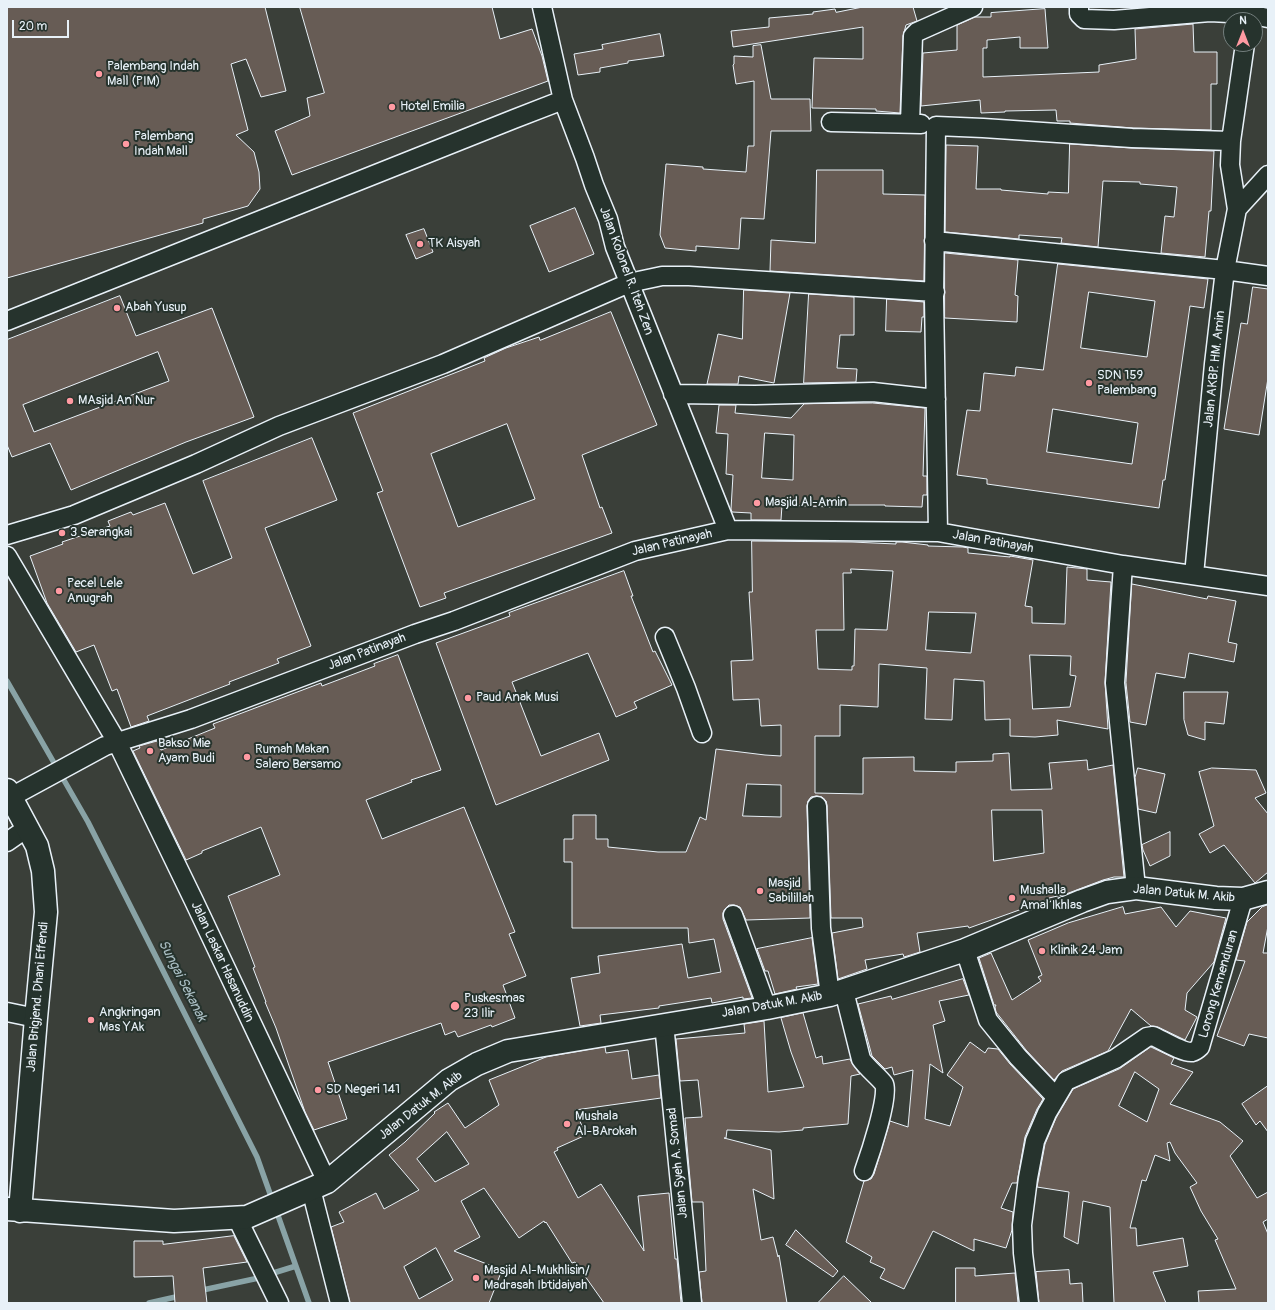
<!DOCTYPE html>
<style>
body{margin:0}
#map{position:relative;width:1275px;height:1310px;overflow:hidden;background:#3a3f39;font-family:Pangolin,sans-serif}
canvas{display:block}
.frame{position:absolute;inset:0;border:8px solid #e8f1f8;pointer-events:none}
.north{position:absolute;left:1223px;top:12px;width:40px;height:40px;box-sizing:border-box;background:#26332d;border:1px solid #747f7e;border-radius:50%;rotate:0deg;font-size:11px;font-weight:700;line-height:16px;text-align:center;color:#e8f1f8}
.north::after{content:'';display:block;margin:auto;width:14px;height:18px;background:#ff9aa2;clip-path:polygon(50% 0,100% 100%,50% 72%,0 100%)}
.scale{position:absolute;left:12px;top:20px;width:57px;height:18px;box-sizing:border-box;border:2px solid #e8f1f8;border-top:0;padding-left:5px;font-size:12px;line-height:14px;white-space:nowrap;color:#e8f1f8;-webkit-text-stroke:3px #26332d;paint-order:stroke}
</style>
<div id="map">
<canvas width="1275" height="1310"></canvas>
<div class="frame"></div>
<div class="north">N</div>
<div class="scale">20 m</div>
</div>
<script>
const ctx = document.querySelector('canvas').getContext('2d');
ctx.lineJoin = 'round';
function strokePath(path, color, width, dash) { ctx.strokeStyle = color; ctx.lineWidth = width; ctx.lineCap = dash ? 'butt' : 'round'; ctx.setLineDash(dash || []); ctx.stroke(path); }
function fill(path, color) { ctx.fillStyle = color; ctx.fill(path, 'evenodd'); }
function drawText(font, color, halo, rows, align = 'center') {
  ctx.font = font + ' Pangolin,sans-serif'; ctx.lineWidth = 4; ctx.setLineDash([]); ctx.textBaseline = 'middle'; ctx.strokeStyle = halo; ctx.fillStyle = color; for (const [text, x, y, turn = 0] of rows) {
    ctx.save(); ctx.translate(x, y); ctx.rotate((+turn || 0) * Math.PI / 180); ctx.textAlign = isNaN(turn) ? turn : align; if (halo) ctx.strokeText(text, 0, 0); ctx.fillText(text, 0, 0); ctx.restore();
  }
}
const stream = new Path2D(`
 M7 681 88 822 257 1157 273 1202
 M276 1210 309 1303
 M198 1291 254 1279 296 1266
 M149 1303 180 1296`);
const building = new Path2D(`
 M7 7H265L286 91 261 97 246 59 231 64 248 130 236 135 254 152 259 172 260 189 248 206 203 219V223L7 278Z
 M300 7H492L500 39 532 29 542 56 548 81 292 175 275 131 310 116 307 98 324 93Z
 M863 7H913L917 21 906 25 903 36 900 113 876 111V109L812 108 814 58 863 59V27L733 47 731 31 769 27V18L813 14V12L835 9 836 12Z
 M1045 9 1048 48H1020V37L987 40V48H983V77L1099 72V65L1136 59 1135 29 1193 24 1194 52H1217V84H1211V130L1133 128 1070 123V121H1057L1056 110 1005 111V112L981 113 980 100 921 106 923 53 957 50V25L975 17H991V13Z
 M660 34 664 56 628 61V63L600 68V72L578 75 574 54 603 49 602 45Z
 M761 45 771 99H810L811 131H771L764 219 741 218 739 249 696 246V251L665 248 660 235 666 164 703 167V169L746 172 748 146H754V81L736 84 733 65 734 64V56L753 57V46Z
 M1070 144 1132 148 1214 151 1211 211H1209L1205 257 1161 253 1165 216 1174 217 1177 187 1140 184V182L1103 181 1098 247 1061 243 1062 238 1019 235V239L945 232 946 145 978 146 976 189H1001V190L1048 194V192L1068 193Z
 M817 170H883V194L925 195 924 281 770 271 771 240 815 243Z
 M575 208 594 254 549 272 530 226Z
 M424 229 433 252 416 259 406 235Z
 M945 253 1018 260 1015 295 1018 296 1017 322 945 318Z
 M1058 264 1208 279 1204 308 1190 306 1165 480H1163L1159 508 987 484V479L957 475 967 410 980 411 984 373 1015 376 1016 367 1043 370ZM1089 292 1155 301 1147 357 1081 348ZM1053 409 1138 423 1132 464 1047 452Z
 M1253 287 1268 289V378L1259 435 1224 429 1241 323 1247 324Z
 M744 290 790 293 774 383 739 376 738 384H707L718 334 742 339Z
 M809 294 854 297V335H840L837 368 857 369 856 382 804 383Z
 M120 296 136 336 212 308 254 417 186 442 71 490 50 443 12 457 7 445V340ZM158 352 169 381 34 432 23 405Z
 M887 299 924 302V317H922L921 332 886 331Z
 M611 312 657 425 582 455 600 508 602 507 612 533 444 593 446 598 420 607 377 493 383 491 353 413 485 361 484 358 506 348 539 337 540 340ZM507 424 535 499 458 527 431 454Z
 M873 403 925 408 923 476H927V495H923L922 507 885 506V505H832L831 507 782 505 781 520H751V513L732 512 731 509 733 475 726 474 728 434 716 433 719 405H736L735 413 791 418 804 404ZM765 433 794 435 793 480 762 478Z
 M312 438 337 500 265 528 311 646 277 659 279 663 229 682 230 684 147 716 149 721 131 727 117 689 112 691 94 645 76 652 47 603 30 556 63 544 62 542 110 526 108 521 131 512 133 515 165 503 193 574 232 558 203 481Z
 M752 541 852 542 896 544V542H902L928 545V546L963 547 968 548V553L1010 557V556L1033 560 1025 606 1032 607V623L1065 624 1067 567 1087 569V580L1111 582 1105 682 1108 729 1057 720 1058 735 1035 737 1010 736V719L985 720 984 681 954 679 952 720 925 719 927 668 879 664 878 707 840 705V736H815V793L863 794V758L914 757V771L956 772V762L993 761V754L1009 753 1011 790 1052 789 1049 763 1087 760 1088 770 1113 765 1124 877H1114L1103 880 1066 894 1049 898V900L1021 904 1022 909 969 928 968 926 917 933 920 952 904 957 903 954 865 960 867 969 838 979 832 933 863 927 862 918H831L827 806 826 801 822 797 816 796 811 797 808 801 807 806 810 918 746 920 740 907 734 905H729L725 909 723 913V919L752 998 743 999V997L712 1003 711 998 659 1006V1008L600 1015 601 1023 580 1026 571 978 600 973 598 956 682 944 688 978 721 972 714 939 689 943 688 928H572V862H564V839H573V815H596V839H608V847L658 852H686L700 817 706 820 716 749 765 755 781 756V725L761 726 759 699 733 700 731 661 753 660 749 592H752ZM851 569 893 571 887 630 855 629 854 666H852V670L818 669 816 630H844L843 573H851ZM929 612 976 613 971 653 926 650ZM1030 655 1071 656 1070 675 1076 676 1070 707 1033 709ZM747 784 781 785V817L743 816ZM992 810H1042L1044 853 994 861Z
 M624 571 633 596H631L653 652 655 651 672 685 634 702 637 708 616 717 588 653 512 682 541 756 599 733 609 760 496 805 436 643 510 616 509 613Z
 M1132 584 1207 599 1208 596 1236 601 1228 642 1237 644 1234 662 1189 653 1185 678 1156 673 1146 725 1130 722 1126 683Z
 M398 655 441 770 411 780 412 782 366 800 382 839 464 807 515 932 509 934 526 976 503 985 515 1018 492 1027 491 1025 458 1037 455 1031 445 1035 441 1023 328 1062 347 1119 314 1130 305 1112 276 1028 265 1002H266L253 968 255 967 228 896 280 875 261 827 202 851V853L186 860 133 751 140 748 139 746 157 741 161 750 215 728 213 724 321 683 322 686 375 666 374 664Z
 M1184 692H1228L1224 724 1205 722V740L1188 735 1184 720Z
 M1138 768 1165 774 1156 813 1138 809 1135 778Z
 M1212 768 1256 770 1266 793 1255 798 1268 814V872L1255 883 1224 845 1210 853 1199 834 1214 826 1199 772Z
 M1170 832V856L1150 866 1143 850 1142 845Z
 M1268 905V926L1263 953H1268V1038L1249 1034 1244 1046 1217 1036 1245 961 1236 960 1247 922 1262 907Z
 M1123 907 1125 914 1161 907 1176 927 1190 911 1226 918 1214 962 1187 993 1185 1010 1197 1017 1185 1040 1158 1027 1151 1026 1131 1009 1108 1051 1062 1071 1054 1080 1026 1050 996 1012 995 1007 996 1005H994L979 958 991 953 1012 1000 1041 981 1038 977 1042 975 1028 940 1068 923Z
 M812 938 818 984 796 987 797 989 775 994 768 971H765L757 949Z
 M963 979 969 995 939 1001 945 1021 933 1025 943 1073 930 1064 925 1119 950 1126 963 1087 947 1075 970 1042 985 1053 988 1048 998 1049 1010 1064 1043 1099 1037 1109 1025 1137 1017 1183H1012L1001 1208 1013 1212 1012 1230 1006 1248 974 1239V1251L933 1231 904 1289 880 1278 885 1269 870 1262 872 1257 846 1242 864 1181 871 1179 874 1174 890 1121 908 1127 913 1070 894 1075 892 1067 885 1069 872 1056 858 1004 891 996 892 999Z
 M803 1013 816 1058 822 1056 823 1064 850 1059 853 1065 860 1074 851 1076 848 1124 803 1128V1130L779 1132 727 1130 726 1138H724L771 1150 774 1199 753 1189 761 1240 773 1237 778 1257 779 1255 787 1303H702L699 1272 706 1271 703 1202H692L687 1145 685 1118 702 1117 698 1080 680 1081 676 1039 745 1033 744 1024 764 1021 768 1092 804 1087 791 1052 781 1018Z
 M605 1047 606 1053 628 1050 632 1079 659 1075 661 1098 575 1110 586 1135 557 1148 558 1150 554 1152 578 1198 601 1184 644 1251 638 1196 669 1193 675 1259H677L681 1303H604L575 1262 572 1263 546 1222 545 1223 544 1221 519 1238 484 1188 461 1201 480 1237 454 1251 502 1270 489 1303H350L331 1227 344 1222 339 1212 376 1193 384 1209 419 1190 389 1155 405 1142 435 1113 434 1112 448 1103 465 1128 499 1105 489 1080 546 1057ZM447 1132 469 1164 435 1182 417 1159ZM436 1248 453 1280 419 1299 404 1267Z
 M1151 1047 1174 1058 1171 1064 1193 1072 1170 1104 1220 1122 1243 1141 1230 1156 1257 1198 1268 1192V1219L1263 1222 1268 1234V1303H1199L1198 1291 1236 1289 1215 1240 1218 1239 1201 1211 1190 1187 1197 1183 1175 1153 1170 1142 1167 1143 1170 1161 1155 1155 1146 1181 1142 1180 1130 1228H1136L1137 1246 1183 1238 1188 1266 1153 1272 1166 1303H1114L1110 1207 1083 1201 1078 1244 1064 1237 1069 1192 1037 1187 1045 1144 1056 1118 1073 1089 1119 1069ZM1135 1072 1159 1089 1147 1122 1119 1106Z
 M1268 1086V1132L1260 1121 1256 1125 1242 1104Z
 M796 1230 838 1271 833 1277 786 1245Z
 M234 1236 247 1262 203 1268 207 1303H175L173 1276 134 1277V1241H163V1244Z
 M956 1268H975V1276L1015 1273 1018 1303H956Z
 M1069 1270 1070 1284 1082 1283 1083 1303H1039L1036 1272Z
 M844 1276 872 1303H818Z`);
const minor = new Path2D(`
 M542 7 563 100 585 158 594 185 608 219 615 247 728 530
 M1079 7V14L1084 19 1114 20 1210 12 1248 14 1268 18
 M831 122 921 124
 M910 123 913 36 917 32 973 7
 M1231 141 1245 44
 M934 241 1225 270 1268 276
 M7 321 514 119 563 100
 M673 394 755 395 873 392 936 399
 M938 532 934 298 936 126 983 128 1132 138 1231 141 1230 165 1237 209
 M7 535 74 515 196 464 279 426 443 364 629 283 662 276H689L935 292
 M7 556 117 742 194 901 327 1182
 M1123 565 1115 683 1136 888
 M1194 575 1214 364 1225 270 1237 209 1268 175
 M665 637 686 688 702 733
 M11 797 105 746 191 719 415 634 454 621 635 551 728 530 938 532 1123 565 1268 586
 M817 806 821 928 830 995
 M7 842 27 828
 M733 915 767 1008
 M965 950 988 1020 1018 1057 1056 1097
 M844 991 861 1059C867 1068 879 1077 884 1084 890 1095 869 1157 864 1171
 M7 1012 36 1018
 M664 1024 692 1303
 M311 1189 340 1303
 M237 1218 279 1303
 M1029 1303 1023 1253 1022 1225 1028 1178 1035 1141 1047 1113 1066 1081 1115 1059 1147 1037 1153 1036C1162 1040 1183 1053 1192 1052 1196 1051 1198 1049 1200 1047L1243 899`);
const tertiary = new Path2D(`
 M7 790 37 846 43 871 46 912 36 1018 20 1211
 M7 1209 174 1221 247 1217 327 1182 449 1080 477 1064 508 1051 767 1008 830 995 965 950 1082 901 1107 892 1136 888 1216 898 1243 899 1268 892`);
const markers = [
 [99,74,4,"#ff9aa2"],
 [392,107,4,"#ff9aa2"],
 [126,144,4,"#ff9aa2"],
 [420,244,4,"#ff9aa2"],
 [117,308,4,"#ff9aa2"],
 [1089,383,4,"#ff9aa2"],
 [70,401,4,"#ff9aa2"],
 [757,503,4,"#ff9aa2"],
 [62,533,4,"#ff9aa2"],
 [59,591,4,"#ff9aa2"],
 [468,698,4,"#ff9aa2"],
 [150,751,4,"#ff9aa2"],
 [247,757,4,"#ff9aa2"],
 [760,891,4,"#ff9aa2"],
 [1012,898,4,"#ff9aa2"],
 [1042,951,4,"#ff9aa2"],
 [455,1006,5,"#ff9aa2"],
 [91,1020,4,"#ff9aa2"],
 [318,1090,4,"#ff9aa2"],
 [567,1124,4,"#ff9aa2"],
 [476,1278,4,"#ff9aa2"]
];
const poiNames = [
 ["Palembang Indah",107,67],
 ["Mall (PIM)",107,82],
 ["Hotel Emilia",400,107],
 ["Palembang",134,137],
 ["Indah Mall",134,152],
 ["TK Aisyah",428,244],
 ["Abah Yusup",125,308],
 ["SDN 159",1097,376],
 ["Palembang",1097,391],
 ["MAsjid An Nur",78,401],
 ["Masjid Al-Amin",765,503],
 ["3 Serangkai",70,533],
 ["Pecel Lele",67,584],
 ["Anugrah",67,599],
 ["Paud Anak Musi",476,698],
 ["Bakso Mie",158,744],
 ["Ayam Budi",158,759],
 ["Rumah Makan",255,750],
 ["Salero Bersamo",255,765],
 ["Masjid",768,884],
 ["Sabilillah",768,899],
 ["Mushalla",1020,891],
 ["Amal Ikhlas",1020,906],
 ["Klinik 24 Jam",1050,951],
 ["Puskesmas",464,999],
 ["23 Ilir",464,1014],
 ["Angkringan",99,1013],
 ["Mas YAk",99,1028],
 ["SD Negeri 141",326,1090],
 ["Mushala",575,1117],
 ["Al-BArokah",575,1132],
 ["Masjid Al-Mukhlisin/",484,1271],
 ["Madrasah Ibtidaiyah",484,1286]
];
const streetNames = [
 ["Jalan Kolonel R. Iteh Zen",626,271,70],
 ["Jalan AKBP. HM. Amin",1215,369,-84],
 ["Jalan Patinayah",993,542,10],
 ["Jalan Patinayah",672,543,-13],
 ["Jalan Patinayah",367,652,-21],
 ["Jalan Datuk M. Akib",1184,894,5],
 ["Jalan Laskar Hasanuddin",222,962,65],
 ["Lorong Kemenduran",1219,984,-74],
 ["Jalan Brigjend. Dhani Effendi",38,997,-85],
 ["Jalan Datuk M. Akib",772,1005,-10],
 ["Jalan Datuk M. Akib",421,1106,-38],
 ["Jalan Syeh A. Somad",678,1163,-96]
];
const waterNames = [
 ["Sungai Sekanak",182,981,63]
];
strokePath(stream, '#89a3a6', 5.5);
fill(building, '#675c55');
strokePath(building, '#e8f1f8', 1);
strokePath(minor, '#e8f1f8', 21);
strokePath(tertiary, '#e8f1f8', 25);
strokePath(minor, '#26332d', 18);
strokePath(tertiary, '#26332d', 22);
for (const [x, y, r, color] of markers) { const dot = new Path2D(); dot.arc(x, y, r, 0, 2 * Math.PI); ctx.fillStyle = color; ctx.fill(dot); strokePath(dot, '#26332d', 1.5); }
drawText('13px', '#e8f1f8', '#26332d', poiNames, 'left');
drawText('13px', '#e8f1f8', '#26332d', streetNames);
drawText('italic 14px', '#a9bdc2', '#26332d', waterNames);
</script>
